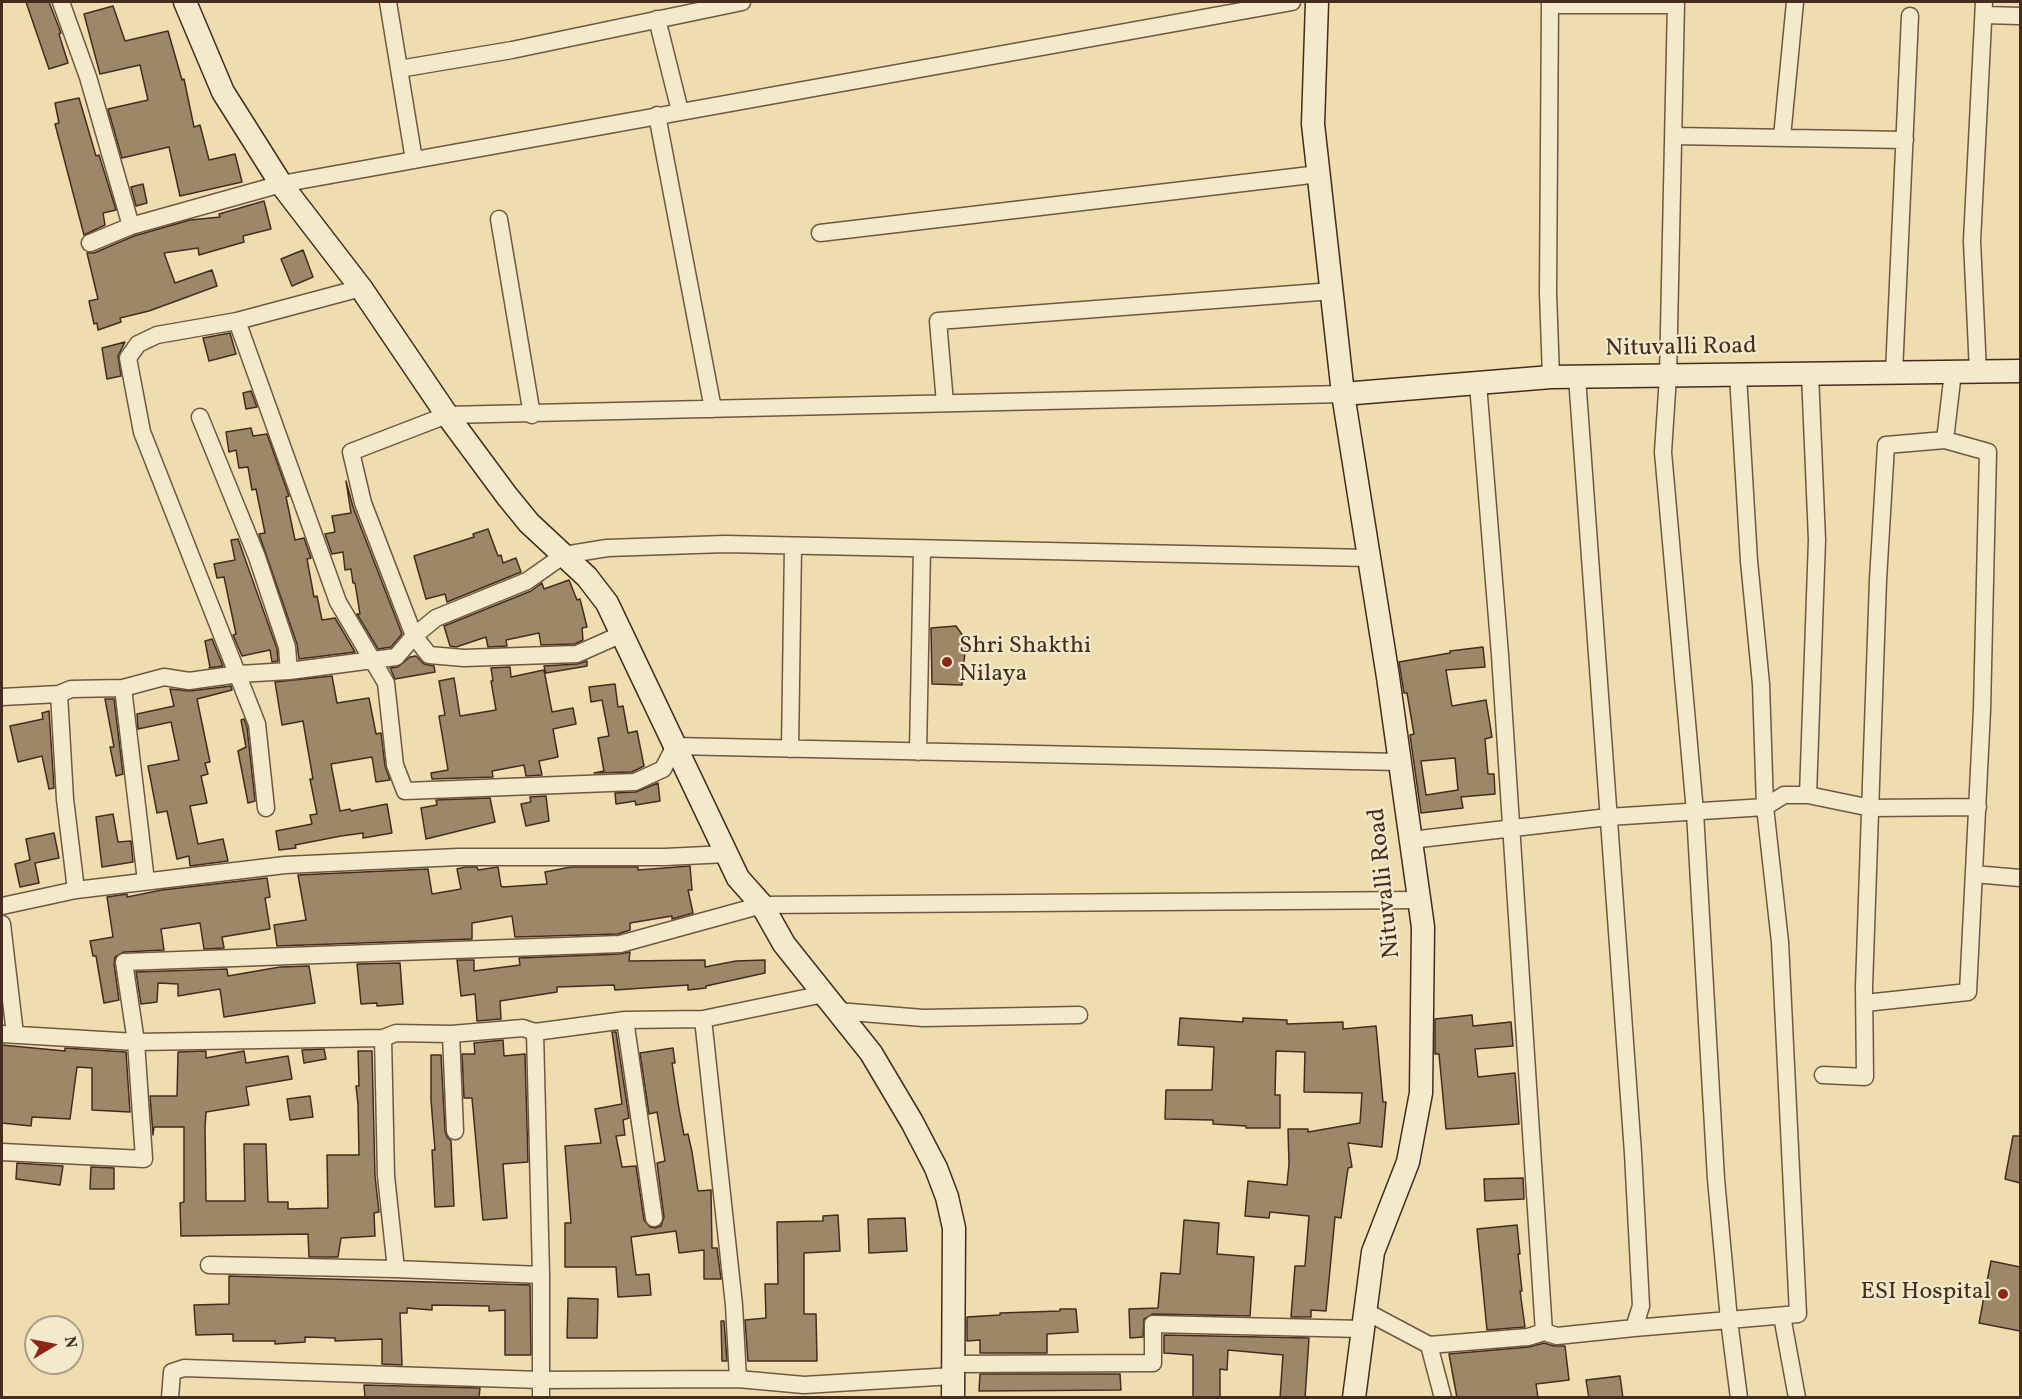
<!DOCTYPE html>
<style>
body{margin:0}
#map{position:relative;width:2022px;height:1399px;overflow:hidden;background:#edddaf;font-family:Vollkorn,serif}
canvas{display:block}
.frame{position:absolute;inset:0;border:3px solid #452c1e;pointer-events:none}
.north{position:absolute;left:24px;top:1315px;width:60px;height:60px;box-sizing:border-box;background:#f3e9cb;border:2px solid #ad9d86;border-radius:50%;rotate:80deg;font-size:16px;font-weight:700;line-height:24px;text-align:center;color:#452c1e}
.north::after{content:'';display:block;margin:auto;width:21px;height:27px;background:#8f2418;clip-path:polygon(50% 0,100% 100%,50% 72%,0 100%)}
</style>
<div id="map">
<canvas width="2022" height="1399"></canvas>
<div class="frame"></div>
<div class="north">N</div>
</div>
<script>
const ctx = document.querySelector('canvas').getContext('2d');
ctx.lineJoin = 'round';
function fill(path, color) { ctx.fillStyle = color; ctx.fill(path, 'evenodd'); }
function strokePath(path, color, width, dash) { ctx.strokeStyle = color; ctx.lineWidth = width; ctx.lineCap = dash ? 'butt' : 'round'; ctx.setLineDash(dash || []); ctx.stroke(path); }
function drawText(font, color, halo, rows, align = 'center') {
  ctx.font = font + ' Vollkorn,serif'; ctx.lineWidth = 4.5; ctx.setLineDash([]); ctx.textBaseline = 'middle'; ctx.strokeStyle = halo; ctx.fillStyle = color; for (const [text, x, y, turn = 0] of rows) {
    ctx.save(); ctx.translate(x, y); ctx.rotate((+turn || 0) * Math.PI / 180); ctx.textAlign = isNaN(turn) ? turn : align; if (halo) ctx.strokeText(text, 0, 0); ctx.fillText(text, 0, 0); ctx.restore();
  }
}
const building = new Path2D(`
 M26 2H49L61 33 59 34 68 63 49 69Z
 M113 6 125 41 168 31 182 80 184 79 194 127 200 125 209 160 235 154 242 182 180 196 169 147 122 158 108 109 148 100 140 65 100 74 84 14Z
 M79 98 96 156 99 155 116 210 103 213 105 225 84 235 55 124 59 123 55 103Z
 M143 184 147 203 136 206 131 187Z
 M264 201 271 229 243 236 244 242 199 255 198 248 164 253 175 283 212 270 217 286 149 311 120 318 121 322 98 330 97 323 94 324 89 301 98 299 87 253H94L134 236 190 220 220 217 219 214Z
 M303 250 313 277 292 286 281 259Z
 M230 333 236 354 209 361 203 338Z
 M125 342 118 356 121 376 107 379 102 348Z
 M251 391 257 407 246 409 243 393Z
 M251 428 253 436 267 434 289 496 286 497 295 540 304 538 311 558 307 559 314 597 317 596 322 620 335 618 355 652 299 659 297 644 259 534 265 533 256 489 252 490 248 467 239 468 236 450 229 452 226 432Z
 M346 481 353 507 402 634 391 647 378 649 357 614H360L355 583H353L351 569 345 570 343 552 332 554 325 534 335 532 332 516 351 513Z
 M488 529 498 556 501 555 503 563 516 558 521 572 447 602 445 594 426 599 414 556 474 537 473 534Z
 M238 539 277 649 278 661 272 662 270 650 242 656 233 635 236 634 224 577 217 578 214 564 235 560 231 540Z
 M569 580 577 600 580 599 587 627 582 628 583 640 575 644 541 645 539 633 506 640 507 646 488 647 486 637 456 647 450 646 444 626 531 591 542 583 544 589Z
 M956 626 966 640 962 685 932 684 931 628Z
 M212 639 223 666 209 668 210 667 205 641Z
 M1483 647 1485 667 1446 670 1452 706 1486 700 1492 737 1485 739 1488 774H1494L1495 794 1461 797 1463 808 1421 813 1410 735 1414 734 1407 693H1404L1399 662 1450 653V651ZM1455 758 1458 790 1426 795 1421 761Z
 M416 656 424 664 434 666 435 672 395 679 390 668 398 667 410 657Z
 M587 661V666L546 673 544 666 577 664Z
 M510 667 511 677 544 670 552 712 573 708 576 724 553 729 558 757 539 761 542 775 526 776 524 765 492 771 493 777 432 779 431 773 448 770 439 716 445 715 439 681 454 678 460 716 496 710 491 681H493L491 668Z
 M332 676 337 703 369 698 376 734 381 733 385 766 390 780 376 782 372 757 331 764 340 811 350 809 351 811 387 804 392 833 363 838V833L341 836 295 845 296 848 279 850 276 831 312 824 310 815 317 814 310 779H313L303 721 282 725 275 682Z
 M615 684 618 707 623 706 628 733 637 731 644 766 632 772 594 773 604 771 598 738 609 736 602 700 591 702 589 687Z
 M231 686 232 690 197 699 210 762 205 763 208 774 201 776 207 803 190 806 198 844 223 839 228 861 190 866 189 856 177 859 167 811 157 813 148 766 179 760 171 722 138 729 137 714 174 706 170 689 190 691Z
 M105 699H114L123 774 116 776 110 747H114Z
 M49 711 54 788 49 789 42 756 18 762 10 726 43 719 42 713Z
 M244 719 247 727 255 801 248 803 238 751 246 747 241 720Z
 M658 783 660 801 636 805 635 801 616 804 615 793 636 792Z
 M546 796 549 821 526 826 521 804 531 802 530 797Z
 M490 798 495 822 426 839 421 808 437 805 436 800Z
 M113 814 118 842 131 841 133 862 102 867 96 817Z
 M54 833 59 858 35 863 39 883 20 887 15 864 30 860 26 839Z
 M690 866 692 890H688L693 913 672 919V916L630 923V930L618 934 515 937 512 916 472 923V939L277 946 274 925 306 920 298 875 428 869 432 894 461 889 457 869 465 867H477L478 870 498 867 501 886 503 887 547 884 545 872 571 867H638V870Z
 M267 878 270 897 265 898 270 929 222 937 224 948 204 949 200 923 161 929 164 950 124 952 115 957 114 964 119 1000 104 1003 96 956H93L90 941 113 937 107 897 127 894V897L162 890Z
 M630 952 629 961 705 960V967L736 961 765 960V973L706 986V988L688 990V985L615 990 614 985 557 987V992L500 1001 501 1019 477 1021 475 994 461 996 457 960H474V971L520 965 519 958 620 954Z
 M400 963 403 1004 377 1006V1003L361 1004 357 964Z
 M309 966 315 1003 224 1017 220 989 178 996V984L158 983 157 1002 141 1004 136 972 227 969 228 976 280 967Z
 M1472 1015 1473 1026 1511 1022 1513 1046 1475 1049 1478 1077 1515 1073 1519 1124 1446 1129 1439 1054H1435V1019Z
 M1180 1018 1243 1022V1018L1287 1020V1024L1343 1022V1029L1376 1026 1383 1102H1386L1382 1147 1348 1143 1352 1167 1348 1168 1341 1218 1335 1217 1326 1311 1311 1310V1317H1291L1295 1266H1305L1309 1216 1270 1212 1269 1218 1245 1216 1248 1181 1287 1185 1289 1164 1288 1129H1308V1132L1360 1123 1362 1093 1304 1092 1305 1052 1276 1051 1275 1095H1280V1128H1246V1126L1213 1124V1120L1165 1119 1166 1090H1212L1214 1047 1178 1045Z
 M612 1032H616L629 1118 623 1120 625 1135 616 1136 622 1167 636 1166 644 1220 650 1227 655 1228 661 1226 664 1217 657 1163 665 1161 657 1112 649 1114 640 1053 673 1048 675 1063H672L679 1109 684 1135 688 1134 692 1152 698 1191 711 1190 712 1248H717L721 1279H704V1250L679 1253 676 1231 631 1237 636 1275 649 1274 651 1295 618 1297 616 1267H565V1223H571L565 1146 601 1143 595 1109 622 1104Z
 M503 1040 504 1056 525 1054 528 1162 503 1164 507 1218 483 1220 472 1098H464L462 1054H475L474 1043Z
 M2 1045 65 1051V1048L126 1052 130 1112 92 1110V1068L77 1067 70 1119 32 1117 31 1126 2 1123Z
 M324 1049 326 1059 304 1063 302 1050Z
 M206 1051V1058L244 1051 246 1063 288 1056 292 1079 246 1087 249 1105 206 1112 205 1127 206 1201H245L244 1144H266L268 1202H288V1209L328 1208 327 1155H359L358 1104 356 1086H359L358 1051H372L375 1176 379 1212 374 1213 375 1236 341 1238 338 1257H309L308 1234 181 1236 180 1203 184 1202V1127H154L153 1135 150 1096H177L178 1052Z
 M431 1055H441L445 1131 447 1137 451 1141 454 1206 435 1207 432 1150H435L431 1100Z
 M310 1096 313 1117 290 1120 287 1099Z
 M2013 1136H2020V1183L2005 1179Z
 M17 1163 63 1166 60 1185 16 1179Z
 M91 1167 114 1168V1189H90Z
 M1523 1178 1524 1199 1485 1201 1484 1179Z
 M838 1215 840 1251 804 1253V1314H816L817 1361H748L745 1320 766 1318 765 1284H778L777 1222 823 1221V1216Z
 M905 1218 907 1251 869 1253 868 1219Z
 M1184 1220 1219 1223 1217 1254 1254 1257 1250 1316 1153 1314 1144 1319 1143 1337 1130 1338 1129 1309 1158 1308 1161 1273 1180 1274Z
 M1517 1225 1520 1254H1518L1522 1291H1520L1525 1327 1487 1330 1477 1229Z
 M1991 1261 2020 1267V1331L1979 1323Z
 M229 1276 530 1285 531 1355H505V1310L489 1311V1306L432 1305V1310L407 1308V1313H400L402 1365 382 1364V1339L335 1341V1338L305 1337V1342L275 1344V1341H233V1334L196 1335 194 1305 229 1304Z
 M568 1298 598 1299 597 1338H567Z
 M1060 1309H1076L1078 1332 1047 1334V1353H980V1340L967 1341V1317L1000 1315V1313L1060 1311Z
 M721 1321H724L727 1361H722Z
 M1164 1335 1309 1338 1305 1398H1280L1283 1355 1228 1350 1227 1370 1220 1369V1398H1193V1355L1164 1353Z
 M1544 1343 1554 1346H1565L1569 1380 1536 1384 1538 1398H1457L1449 1354 1529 1347Z
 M980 1374H1120L1121 1390 979 1391Z
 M1620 1376 1623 1398H1589L1586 1380Z
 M364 1385 480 1388 479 1398H365Z`);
const street = new Path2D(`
 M61 2 88 77 131 226
 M388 2 414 160
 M1550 2 1548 293 1551 377
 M1550 5H1676
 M1984 15 2020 16
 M657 19 680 111
 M399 69 512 50 742 2
 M657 115 713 409
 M1674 136 1905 140
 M1782 137 1795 2
 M499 219 532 415
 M820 233 1319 174
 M90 243 131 226 281 184 1292 2
 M237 321 338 602 386 683 395 765 405 791 635 782 663 769 675 746 1399 762
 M1978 372 1972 241 1984 2
 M1894 373 1910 16
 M1738 375 1749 561 1761 684 1765 807 1780 942 1798 1314 1729 1320 1739 1398
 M1478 384 1500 655 1544 1332 1557 1336 1634 1328 1641 1306 1633 1153 1577 377
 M945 403 938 321 1333 291
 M200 417 257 557 287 647 289 671
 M622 634 577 654 464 658 429 655 414 636 363 503 351 452 447 415 1343 394
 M123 688 146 881
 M59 694 65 799 76 890
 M2 697 59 694 71 689 123 688 164 677 189 681 239 674 289 671 396 657 414 636 436 618 527 581 564 555 607 548 725 544 1368 558
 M790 749 793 546
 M918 752 922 549
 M1808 795 1871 808 1978 807
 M266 808 257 724 142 432 128 358 138 344 157 335 237 321 361 288
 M1411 840 1608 817 1765 807 1784 795H1808L1817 540 1810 374
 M1974 874 2020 878
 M2 906 76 890 285 865 458 857H665L727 854
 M2 924 15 1034
 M1865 1003 1968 992 1982 710 1988 452 1945 440
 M838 1011 923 1018 1079 1015
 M703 1019 734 1305 738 1379
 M625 1020 654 1218
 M535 1032 541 1275V1398
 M2 1034 136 1042 383 1038 396 1033 451 1034 523 1028 535 1032 625 1020 703 1019 824 994
 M451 1034 455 1131
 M383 1038 386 1176 396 1269
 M1823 1075 1865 1077 1864 987 1878 580 1886 445 1945 440 1953 372
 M2 1152 144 1159 136 1042 124 962 620 944 762 905 1419 900
 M209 1265 396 1269 541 1275
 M1365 1311 1429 1345 1528 1337 1544 1332
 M1782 1316 1797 1398
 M1634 1328 1729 1320 1716 1179 1695 812 1663 452 1668 376 1676 2
 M1429 1345 1443 1398
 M953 1364 1153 1363V1324L1362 1329
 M170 1398 172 1372 184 1368 540 1380 738 1379 804 1385 953 1376`);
const secondary = new Path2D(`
 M185 2 223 92 281 184 361 288 447 415 507 496 529 523 587 577 607 603 738 878 762 905 784 944 871 1053 912 1122 936 1168 947 1197 954 1228 953 1398
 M1317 2 1313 124 1343 394 1388 677 1423 927 1421 1093 1408 1162 1373 1252 1354 1398
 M1343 394 1551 377 2020 371`);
const markers = [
 [947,662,6,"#8f2418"],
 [2003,1294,6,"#8f2418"]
];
const streetNames = [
 ["Nituvalli Road",1681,349,-1],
 ["Nituvalli Road",1386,883,-96]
];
const poiNames = [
 ["Shri Shakthi",959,648],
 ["Nilaya",959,676],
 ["ESI Hospital",1991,1294,"right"]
];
fill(building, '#9c8869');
strokePath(building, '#452c1e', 1.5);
strokePath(street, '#6f5842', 19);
strokePath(secondary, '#452c1e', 25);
strokePath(street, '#f3e9cb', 16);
strokePath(secondary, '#f3e9cb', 22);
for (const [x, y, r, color] of markers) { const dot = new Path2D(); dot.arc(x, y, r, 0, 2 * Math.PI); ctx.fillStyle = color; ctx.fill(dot); strokePath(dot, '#f3e9cb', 2); }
drawText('24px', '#452c1e', '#f3e9cb', streetNames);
drawText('24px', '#452c1e', '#f3e9cb', poiNames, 'left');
</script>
